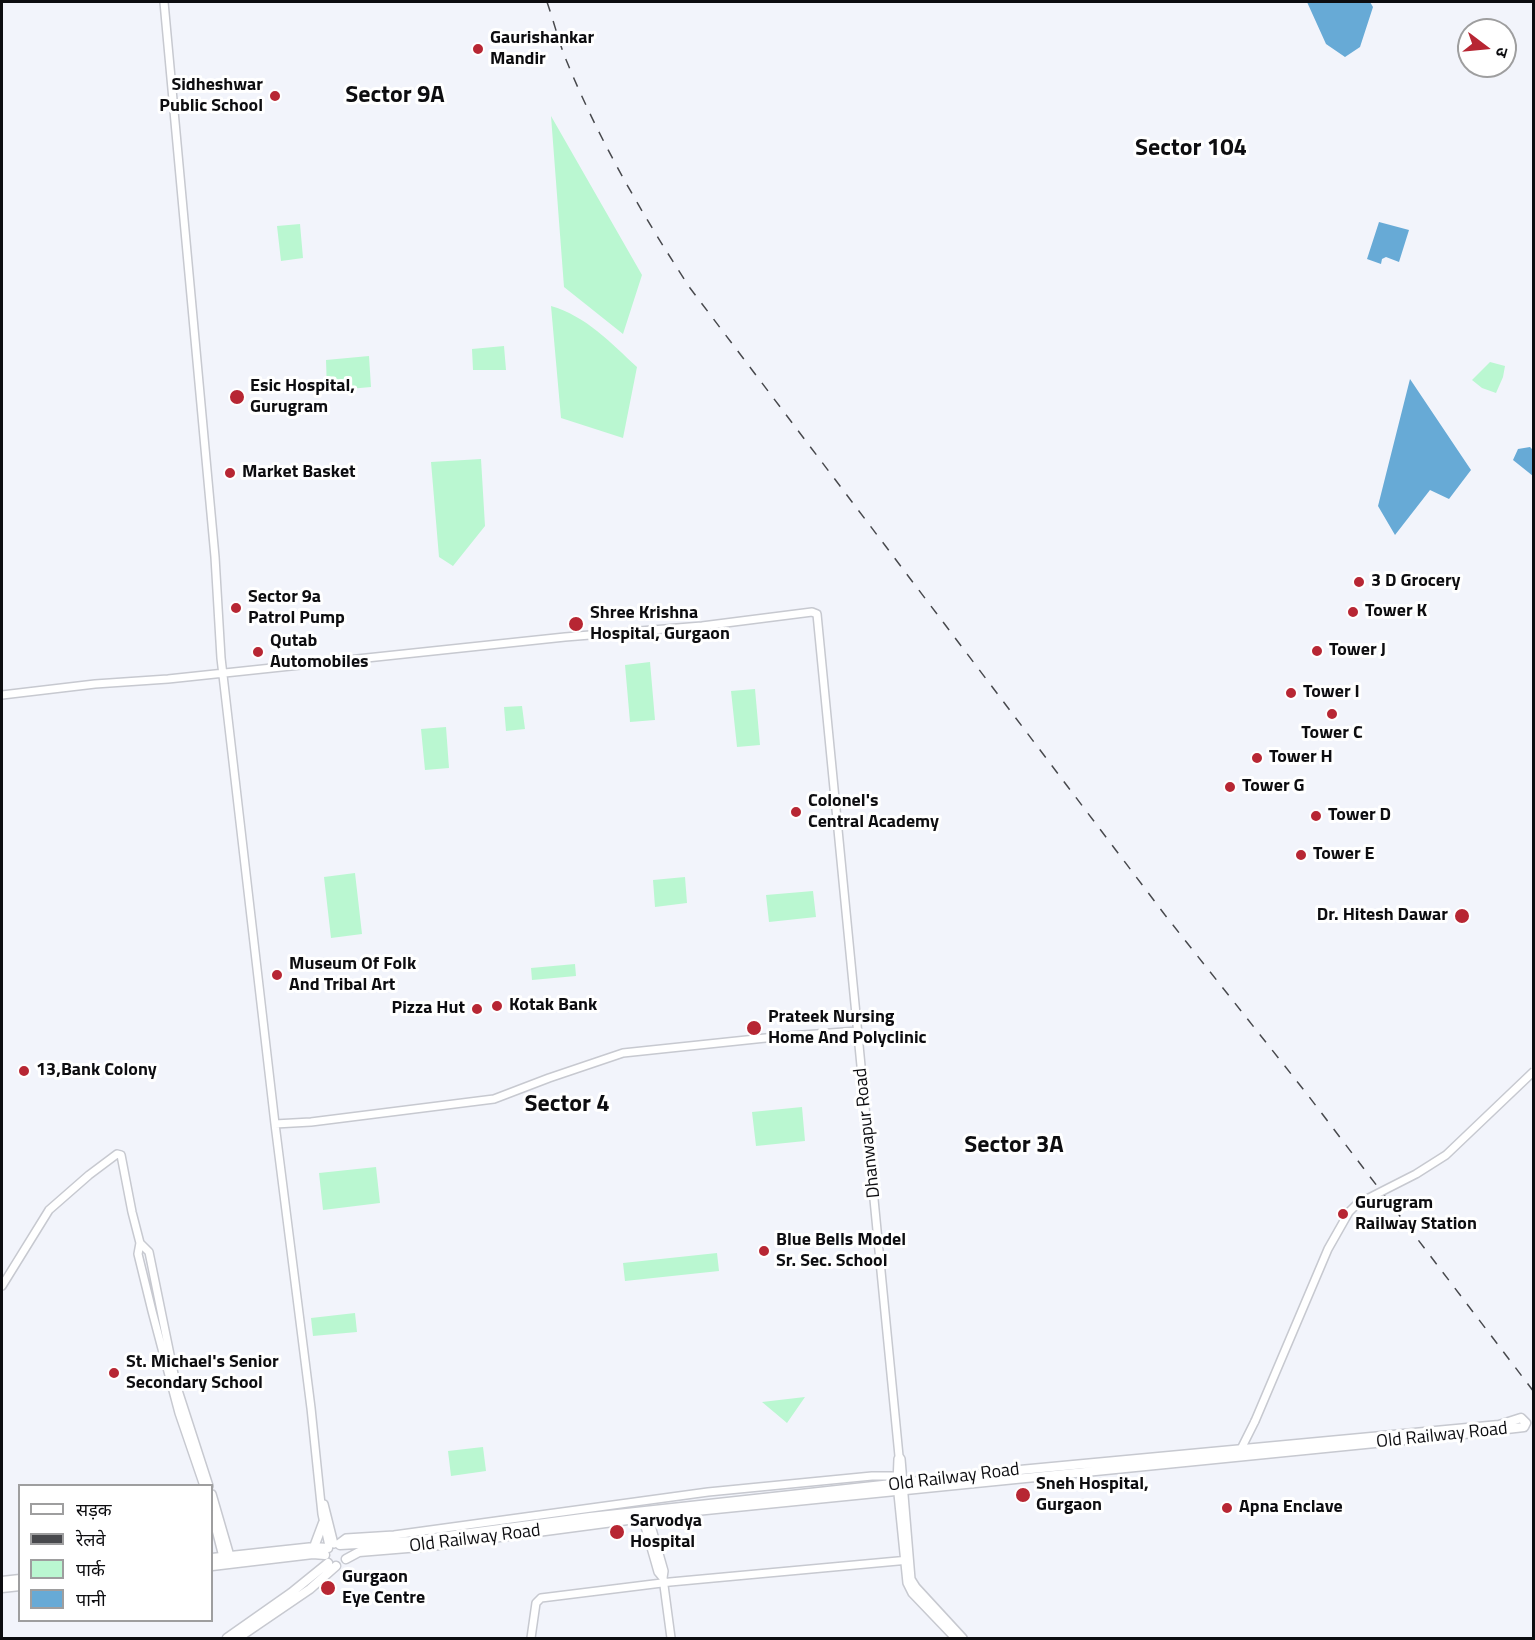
<!DOCTYPE html>
<meta charset="utf-8">
<style>
body{margin:0}
#map{position:relative;width:1535px;height:1640px;overflow:hidden;background:#f2f4fb;font-family:"Titillium Web","Noto Sans Devanagari",sans-serif}
canvas{display:block}
.frame{position:absolute;inset:0;border:3px solid #0d0d10;pointer-events:none}
.legend{position:absolute;left:18px;top:1484px;width:195px;height:138px;box-sizing:border-box;background:#fff;border:2px solid #9e9e9f;margin:0;padding:8px 10px;list-style:none;font-size:18px;color:#0d0d10}
.legend li{display:flex;align-items:center;gap:12px;height:30px}
.legend b{width:30px;border:2px solid #9e9e9f}
.north{position:absolute;left:1457px;top:18px;width:60px;height:60px;box-sizing:border-box;background:#fff;border:2px solid #9e9e9f;border-radius:50%;rotate:106deg;font-size:16px;font-weight:700;line-height:24px;text-align:center;color:#0d0d10}
.north::after{content:'';display:block;margin:auto;width:21px;height:27px;background:#b72633;clip-path:polygon(50% 0,100% 100%,50% 72%,0 100%)}
</style>
<div id="map">
<canvas width="1535" height="1640"></canvas>
<div class="frame"></div>
<ul class="legend">
<li><b style="height:8px;background:#fff"></b>सड़क</li>
<li><b style="height:8px;background:#48494d"></b>रेलवे</li>
<li><b style="height:16px;background:#baf7d1"></b>पार्क</li>
<li><b style="height:16px;background:#67aad6"></b>पानी</li>
</ul>
<div class="north">उ</div>
</div>
<script>
const ctx = document.querySelector('canvas').getContext('2d');
ctx.lineJoin = 'round';
function fill(path, color) { ctx.fillStyle = color; ctx.fill(path, 'evenodd'); }
function strokePath(path, color, width, dash) { ctx.strokeStyle = color; ctx.lineWidth = width; ctx.lineCap = dash ? 'butt' : 'round'; ctx.setLineDash(dash || []); ctx.stroke(path); }
function drawText(font, color, halo, rows, align = 'center') {
  ctx.font = font + ' "Titillium Web",sans-serif'; ctx.lineWidth = 6; ctx.setLineDash([]); ctx.textBaseline = 'middle'; ctx.strokeStyle = halo; ctx.fillStyle = color; for (const [text, x, y, turn = 0] of rows) {
    ctx.save(); ctx.translate(x, y); ctx.rotate((+turn || 0) * Math.PI / 180); ctx.textAlign = isNaN(turn) ? turn : align; if (halo) ctx.strokeText(text, 0, 0); ctx.fillText(text, 0, 0); ctx.restore();
  }
}
const green = new Path2D(`
 M551 116 642 275 623 334 564 287Z
 M300 224 303 258 281 261 277 226Z
 M551 306C586 316 611 343 637 367L623 438 561 418Z
 M504 346 506 370H473L472 349Z
 M369 356 371 387 327 391 326 360Z
 M1490 362 1505 366 1503 377 1496 393 1482 388 1472 380Z
 M481 459 485 526 453 566 439 557 431 462Z
 M650 662 655 720 630 722 625 665Z
 M755 689 760 745 737 747 731 691Z
 M522 706 525 729 506 731 504 707Z
 M446 727 449 768 425 770 421 729Z
 M355 873 362 934 331 938 324 877Z
 M685 877 687 903 655 907 653 880Z
 M813 891 816 917 769 922 766 895Z
 M575 964 576 976 532 980 531 968Z
 M802 1107 805 1141 756 1146 752 1112Z
 M376 1167 380 1203 323 1210 319 1173Z
 M717 1253 719 1271 625 1281 623 1263Z
 M355 1313 357 1332 313 1336 311 1318Z
 M805 1397 787 1423 762 1402Z
 M483 1447 486 1471 451 1476 448 1451Z`);
const water = new Path2D(`
 M1307 2H1370L1373 7 1360 47 1345 57 1326 44Z
 M1379 222 1409 230 1399 262 1386 257 1382 259 1381 264 1367 259Z
 M1410 379 1471 470 1449 499 1430 490 1395 535 1378 506Z
 M1530 447 1533 450V476L1513 460 1518 449Z`);
const minor = new Path2D(`
 M164 2 215 557 221 658 275 1124 311 1408 322 1514 329 1546
 M2 695 95 684 168 679 565 637 702 626 812 612 817 614 899 1456 901 1459 911 1579 916 1587 963 1638
 M275 1124 311 1122 494 1099 549 1078 623 1053 775 1037 858 1031
 M140 1243 149 1252 176 1384 209 1486
 M2 1286 49 1210 89 1175 117 1154 121 1155 132 1212 140 1243 138 1254 152 1311 179 1413 204 1486
 M1240 1451 1255 1421
 M898 1459 897 1484 907 1583 912 1593 955 1638
 M212 1494 230 1556
 M324 1504 334 1544
 M212 1514 223 1557
 M648 1515 664 1571 663 1578 671 1638
 M642 1516 658 1572 663 1578
 M338 1544 346 1538 394 1535 708 1492 872 1476H897
 M531 1638 536 1603 541 1598 670 1582 909 1560`);
const major = new Path2D(`
 M340 1545 410 1541 590 1517 1020 1470 1499 1425 1521 1418 1526 1423 1524 1427 1455 1435 696 1511 432 1546 359 1552 346 1559
 M314 1547 323 1523
 M212 1558 314 1547 328 1548
 M212 1566 313 1554 325 1555
 M2 1581 20 1579
 M2 1588 20 1586
 M227 1638 291 1593 328 1563
 M238 1638 310 1589 336 1566`);
const rail = new Path2D(`
 M547 2C554 22 559 43 567 62 600 142 643 216 690 288L1165 915 1307 1094 1534 1392`);
const minorBridge = new Path2D(`
 M1255 1421 1328 1249 1349 1212 1357 1204 1416 1174 1446 1155 1534 1071`);
const markers = [
 [478,49,6,"#b72633"],
 [275,96,6,"#b72633"],
 [237,397,8,"#b72633"],
 [230,473,6,"#b72633"],
 [1359,582,6,"#b72633"],
 [236,608,6,"#b72633"],
 [1353,612,6,"#b72633"],
 [576,624,8,"#b72633"],
 [1317,651,6,"#b72633"],
 [258,652,6,"#b72633"],
 [1291,693,6,"#b72633"],
 [1332,714,6,"#b72633"],
 [1257,758,6,"#b72633"],
 [1230,787,6,"#b72633"],
 [796,812,6,"#b72633"],
 [1316,816,6,"#b72633"],
 [1301,855,6,"#b72633"],
 [1462,916,8,"#b72633"],
 [277,975,6,"#b72633"],
 [497,1006,6,"#b72633"],
 [477,1009,6,"#b72633"],
 [754,1028,8,"#b72633"],
 [24,1071,6,"#b72633"],
 [1343,1214,6,"#b72633"],
 [764,1251,6,"#b72633"],
 [114,1373,6,"#b72633"],
 [1023,1495,8,"#b72633"],
 [1227,1508,6,"#b72633"],
 [617,1532,8,"#b72633"],
 [328,1588,8,"#b72633"]
];
const poiNames = [
 ["Gaurishankar",490,39],
 ["Mandir",490,60],
 ["Sidheshwar",263,86,"right"],
 ["Public School",263,107,"right"],
 ["Esic Hospital,",250,387],
 ["Gurugram",250,408],
 ["Market Basket",242,473],
 ["3 D Grocery",1371,582],
 ["Sector 9a",248,598],
 ["Patrol Pump",248,619],
 ["Tower K",1365,612],
 ["Shree Krishna",590,614],
 ["Hospital, Gurgaon",590,635],
 ["Qutab",270,642],
 ["Automobiles",270,663],
 ["Tower J",1329,651],
 ["Tower I",1303,693],
 ["Tower C",1332,734,"center"],
 ["Tower H",1269,758],
 ["Tower G",1242,787],
 ["Colonel's",808,802],
 ["Central Academy",808,823],
 ["Tower D",1328,816],
 ["Tower E",1313,855],
 ["Dr. Hitesh Dawar",1448,916,"right"],
 ["Museum Of Folk",289,965],
 ["And Tribal Art",289,986],
 ["Kotak Bank",509,1006],
 ["Pizza Hut",465,1009,"right"],
 ["Prateek Nursing",768,1018],
 ["Home And Polyclinic",768,1039],
 ["13,Bank Colony",36,1071],
 ["Gurugram",1355,1204],
 ["Railway Station",1355,1225],
 ["Blue Bells Model",776,1241],
 ["Sr. Sec. School",776,1262],
 ["St. Michael's Senior",126,1363],
 ["Secondary School",126,1384],
 ["Sneh Hospital,",1036,1485],
 ["Gurgaon",1036,1506],
 ["Apna Enclave",1239,1508],
 ["Sarvodya",630,1522],
 ["Hospital",630,1543],
 ["Gurgaon",342,1578],
 ["Eye Centre",342,1599]
];
const streetNames = [
 ["Dhanwapur Road",868,1133,-96],
 ["Old Railway Road",1442,1436,-6],
 ["Old Railway Road",954,1478,-7],
 ["Old Railway Road",475,1539,-7]
];
const districtNames = [
 ["Sector 9A",395,96],
 ["Sector 104",1191,149],
 ["Sector 4",567,1105],
 ["Sector 3A",1014,1146]
];
fill(green, '#baf7d1');
fill(water, '#67aad6');
strokePath(minor, '#c7c9d0', 10);
strokePath(major, '#c7c9d0', 11);
strokePath(minor, '#fff', 7);
strokePath(major, '#fff', 8);
strokePath(rail, '#48494d', 1.5, [10, 10]);
strokePath(minorBridge, '#c7c9d0', 10, []);
strokePath(minorBridge, '#fff', 7);
for (const [x, y, r, color] of markers) { const dot = new Path2D(); dot.arc(x, y, r, 0, 2 * Math.PI); ctx.fillStyle = color; ctx.fill(dot); strokePath(dot, '#fff', 2); }
drawText('bold 18px', '#0d0d10', '#fff', poiNames, 'left');
drawText('18px', '#0d0d10', '#fff', streetNames);
drawText('bold 24px', '#0d0d10', '#fff', districtNames);
</script>
